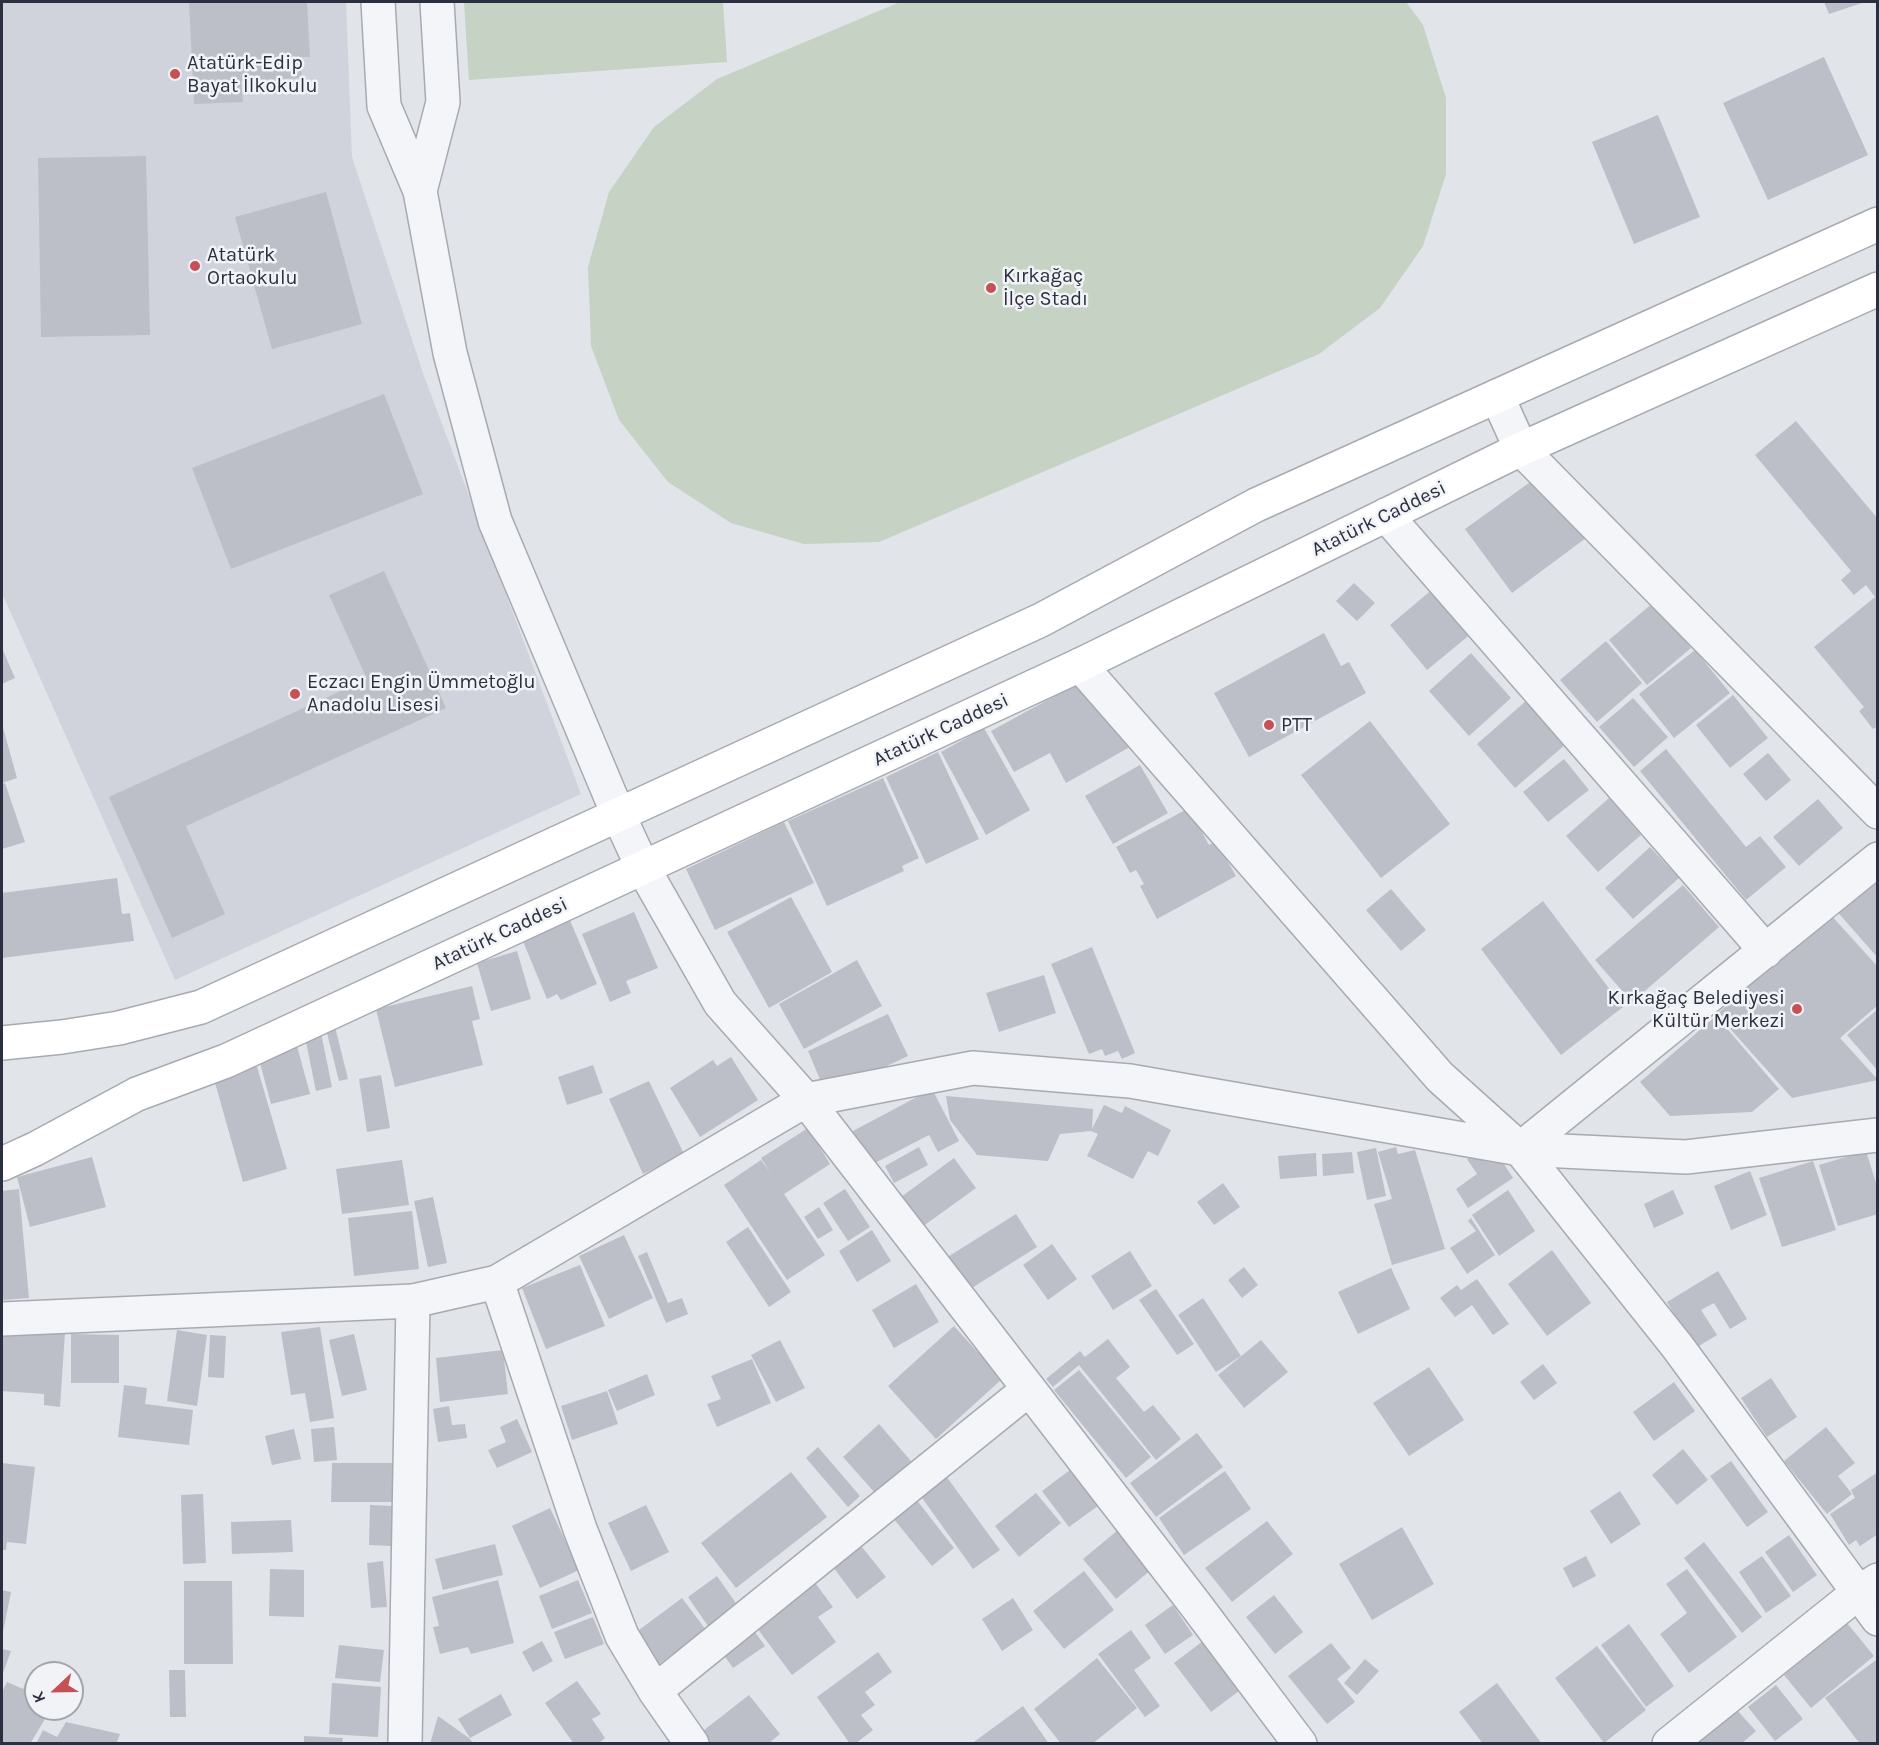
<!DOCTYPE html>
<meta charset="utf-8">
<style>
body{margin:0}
#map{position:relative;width:1879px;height:1745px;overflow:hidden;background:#e1e4e9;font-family:Karla,sans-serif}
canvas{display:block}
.frame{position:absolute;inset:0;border:3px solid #2b3040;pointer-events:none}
.north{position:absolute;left:24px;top:1661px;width:60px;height:60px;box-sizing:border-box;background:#f1f3f7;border:2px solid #a2a5ae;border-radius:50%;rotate:248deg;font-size:16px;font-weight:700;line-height:24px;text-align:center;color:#2b3040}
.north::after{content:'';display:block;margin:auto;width:21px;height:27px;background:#c55056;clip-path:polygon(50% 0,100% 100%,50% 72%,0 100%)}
</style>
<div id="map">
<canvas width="1879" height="1745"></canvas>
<div class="frame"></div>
<div class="north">K</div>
</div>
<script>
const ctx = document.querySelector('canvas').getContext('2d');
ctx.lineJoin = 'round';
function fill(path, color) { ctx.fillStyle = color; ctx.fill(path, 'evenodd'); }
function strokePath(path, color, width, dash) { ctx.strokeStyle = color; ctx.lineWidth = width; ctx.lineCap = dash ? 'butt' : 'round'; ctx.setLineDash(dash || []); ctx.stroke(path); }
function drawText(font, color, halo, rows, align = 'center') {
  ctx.font = font + ' Karla,sans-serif'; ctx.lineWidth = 5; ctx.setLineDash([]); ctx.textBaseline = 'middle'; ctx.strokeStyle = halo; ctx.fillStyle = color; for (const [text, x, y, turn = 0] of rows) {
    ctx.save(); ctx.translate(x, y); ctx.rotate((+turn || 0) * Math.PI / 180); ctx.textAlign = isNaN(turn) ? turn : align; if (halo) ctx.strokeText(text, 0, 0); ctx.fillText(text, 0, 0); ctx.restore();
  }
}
const built = new Path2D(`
 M2 2H346L352 157 424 376 581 794 175 980 2 593Z`);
const green = new Path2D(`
 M464 2H723L727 62 469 80Z
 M900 2H1406L1423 25 1446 98V174L1423 246 1380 308 1319 354 879 542 804 544 731 523 668 482 619 420 591 346 588 267 609 192 654 127 717 79Z`);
const building = new Path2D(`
 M189 2H307L310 57H300L302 78 241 81 243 102 194 104Z
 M1824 2H1865L1829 14Z
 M1824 57 1868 155 1768 200 1723 103Z
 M1658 115 1700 217 1634 244 1592 142Z
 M146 156 150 335 41 337 38 158Z
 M326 192 362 324 272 349 235 217Z
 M384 394 423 494 231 569 192 468Z
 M1796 421 1878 519V726L1873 729 1859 711 1864 707 1814 647 1875 597 1866 585 1854 595 1841 580 1851 571 1755 455Z
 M1540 475 1586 538 1512 593 1465 529Z
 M384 571 446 708 186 826 225 914 172 938 109 797 367 679 329 595Z
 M1354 583 1375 603 1357 621 1336 601Z
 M1434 588 1472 633 1427 670 1390 625Z
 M1654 602 1691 648 1647 685 1609 640Z
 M1324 633 1341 666 1349 662 1366 693 1249 757 1214 693Z
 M1606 641 1642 683 1597 722 1560 680Z
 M2 648 15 678 2 684Z
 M1695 650 1730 693 1674 738 1639 694Z
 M1471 653 1511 698 1469 736 1429 691Z
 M1082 681 1137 743 1066 783 1050 753 1014 772 991 731Z
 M1733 695 1768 738 1730 768 1696 725Z
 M1633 698 1668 737 1634 767 1599 727Z
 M1527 700 1566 744 1515 788 1477 744Z
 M1370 721 1450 824 1381 878 1301 775Z
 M2 724 17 778 2 783Z
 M984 728 1030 810 986 835 941 752Z
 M1666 749 1746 847 1760 836 1786 867 1746 900 1640 771Z
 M938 752 979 839 926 864 886 777Z
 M1768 753 1791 780 1766 801 1743 774Z
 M1564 759 1589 790 1548 822 1523 792Z
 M1140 765 1168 813 1113 844 1085 796Z
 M883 778 919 858 902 866 904 871 827 906 788 821Z
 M5 783 25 842 2 849V784Z
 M1609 798 1641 835 1598 872 1566 836Z
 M1818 799 1843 828 1799 866 1773 837Z
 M1189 808 1209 845 1216 841 1236 876 1157 919 1140 886 1144 884 1136 870 1130 873 1116 847Z
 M784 822 814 883 715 930 686 869Z
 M1650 847 1679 878 1633 919 1605 888Z
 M1878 872V958L1834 908Z
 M117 878 122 914 130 913 134 941 2 958V893Z
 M1683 885 1719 927 1632 1002 1595 960Z
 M1391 889 1426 930 1401 951 1366 910Z
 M791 897 832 972 769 1008 727 932Z
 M1543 901 1623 1007 1561 1055 1481 949Z
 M634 912 658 968 626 981 631 993 610 1002 582 934Z
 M1830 914 1878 967V1005L1840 1038 1878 1080 1792 1098 1717 1014Z
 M569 918 597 984 561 1000 557 994 547 999 522 939Z
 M1092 947 1135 1053 1122 1059 1118 1051 1105 1056 1102 1049 1089 1054 1051 964Z
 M517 951 531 999 491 1011 477 963Z
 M857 960 882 1006 804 1049 779 1004Z
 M1044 975 1056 1013 999 1032 986 993Z
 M472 986 480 1019 472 1021 483 1065 395 1087 376 1009Z
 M1878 1009V1071L1847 1035Z
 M888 1014 908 1056 836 1090 822 1084 808 1051Z
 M1716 1016 1779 1089 1752 1112 1670 1116 1640 1082Z
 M335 1027 348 1079 339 1081 326 1029Z
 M321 1033 332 1087 316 1091 305 1037Z
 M296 1042 310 1094 271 1104 257 1052Z
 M731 1057 758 1100 700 1137 670 1088 713 1060 717 1066Z
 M255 1060 287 1169 243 1182 212 1072Z
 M593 1065 603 1093 567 1105 558 1077Z
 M381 1075 390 1128 367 1132 359 1079Z
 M649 1081 684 1154 643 1174 609 1099Z
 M932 1089 959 1141 938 1152 929 1135 871 1165 853 1131Z
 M946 1096 1093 1109 1092 1129 1104 1105 1122 1113 1125 1106 1171 1130 1158 1156 1148 1151 1133 1179 1087 1156 1098 1134 1091 1131 1060 1134 1048 1161 977 1155 950 1120Z
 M808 1128 830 1164 784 1194 825 1255 787 1280 724 1185 761 1160 770 1172 761 1158Z
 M919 1147 928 1165 894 1183 885 1166Z
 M1396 1147 1398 1154 1415 1150 1445 1249 1392 1265 1374 1204 1392 1199 1378 1152Z
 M1376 1148 1386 1196 1367 1200 1357 1152Z
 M1481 1151 1488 1162 1498 1155 1513 1178 1468 1208 1456 1189 1477 1174 1467 1159Z
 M1866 1151 1878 1189V1214L1838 1226 1819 1165Z
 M1352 1152 1354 1173 1323 1176 1322 1154Z
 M1316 1153 1317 1176 1280 1179 1278 1156Z
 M92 1157 106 1207 30 1227 17 1177Z
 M954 1158 976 1188 922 1227 901 1197Z
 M402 1160 409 1205 342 1214 336 1169Z
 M1813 1161 1836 1230 1782 1247 1759 1178Z
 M1750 1171 1767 1215 1731 1230 1714 1186Z
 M1223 1183 1240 1207 1214 1225 1197 1202Z
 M19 1189 29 1298 2 1300V1191Z
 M845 1189 870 1227 848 1241 823 1203Z
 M1508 1190 1535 1231 1499 1256 1472 1215Z
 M1673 1190 1684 1214 1654 1228 1644 1204Z
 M433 1197 447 1263 428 1267 414 1201Z
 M819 1207 833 1230 818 1239 804 1217Z
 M412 1211 419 1269 354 1276 348 1218Z
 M1016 1214 1037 1247 967 1291 946 1258Z
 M1471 1218 1495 1255 1467 1274 1450 1248 1476 1231 1468 1221Z
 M748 1227 791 1292 769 1307 726 1242Z
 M872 1230 891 1261 857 1282 839 1251Z
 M624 1235 653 1298 609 1319 579 1256Z
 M1052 1244 1077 1279 1048 1300 1023 1265Z
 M1552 1250 1591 1303 1547 1336 1508 1284Z
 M1130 1251 1152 1286 1113 1310 1091 1276Z
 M647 1252 668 1303 682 1298 688 1314 666 1323 638 1256Z
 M580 1265 605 1326 546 1349 522 1288Z
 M1244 1267 1258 1285 1242 1298 1228 1280Z
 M1391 1268 1410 1309 1358 1334 1338 1292Z
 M1718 1271 1747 1319 1730 1329 1714 1303 1701 1310 1717 1335 1694 1349 1667 1302Z
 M1477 1279 1509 1324 1493 1335 1472 1305 1455 1317 1440 1298 1457 1285 1461 1290Z
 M916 1284 939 1322 894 1348 872 1310Z
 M1156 1289 1194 1344 1177 1355 1139 1300Z
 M1203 1298 1241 1356 1216 1372 1178 1315Z
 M954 1326 1002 1379 936 1439 888 1386Z
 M320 1327 334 1418 310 1422 305 1393 291 1395 281 1332Z
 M177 1330 207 1335 197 1406 167 1401Z
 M65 1332 60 1407 44 1405V1394L2 1391V1333Z
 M71 1334 119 1335V1383H71Z
 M354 1334 367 1390 342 1396 329 1340Z
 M210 1335 226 1336 224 1378 208 1377Z
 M1108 1339 1130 1367 1116 1378 1144 1412 1153 1405 1181 1439 1156 1460 1079 1365 1053 1387 1046 1379 1080 1351 1085 1357Z
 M780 1340 805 1388 776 1402 751 1355Z
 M1261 1340 1288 1372 1244 1408 1218 1375Z
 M503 1350 508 1394 440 1402 436 1358Z
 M752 1359 771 1403 717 1427 707 1404 721 1399 711 1376Z
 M1543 1364 1557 1383 1534 1400 1520 1382Z
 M1429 1367 1464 1420 1409 1456 1373 1403Z
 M1079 1370 1151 1457 1126 1478 1054 1390Z
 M647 1374 655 1395 617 1411 608 1390Z
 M1771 1378 1797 1417 1767 1437 1741 1398Z
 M1674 1382 1695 1411 1654 1441 1633 1412Z
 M124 1385 147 1388 145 1404 193 1410 189 1445 118 1437Z
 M607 1391 618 1424 572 1440 561 1406Z
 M449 1406 452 1425 465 1424 467 1438 438 1442 433 1409Z
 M517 1419 532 1452 497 1468 488 1450 506 1442 500 1427Z
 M879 1424 911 1461 875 1493 843 1457Z
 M334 1427 337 1460 314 1462 311 1429Z
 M1826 1427 1855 1463 1838 1476 1852 1494 1827 1514 1784 1461Z
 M294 1429 301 1459 272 1465 265 1436Z
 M1197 1433 1223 1467 1156 1517 1130 1483Z
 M818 1447 860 1496 848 1507 806 1458Z
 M1683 1449 1708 1480 1677 1505 1652 1475Z
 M1731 1461 1768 1512 1747 1527 1710 1476Z
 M2 1463 35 1467 26 1544 7 1542 6 1550H2Z
 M332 1463H396L397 1502H331Z
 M1074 1467 1102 1503 1069 1527 1042 1491Z
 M1225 1471 1251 1509 1184 1555 1159 1518Z
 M791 1472 827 1517 736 1588 701 1543Z
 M1878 1472V1534L1860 1546 1856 1540 1849 1545 1830 1514 1855 1498 1851 1490Z
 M946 1476 1000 1550 973 1569 920 1495Z
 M1620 1491 1641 1524 1611 1544 1590 1511Z
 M1036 1493 1061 1523 1019 1557 995 1526Z
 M203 1494 206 1563 183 1564 181 1495Z
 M916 1499 954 1548 932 1566 893 1518Z
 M370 1505 393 1506 391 1546 369 1545Z
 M646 1505 669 1552 631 1571 608 1523Z
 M550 1508 579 1570 540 1588 512 1526Z
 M291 1520 293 1552 232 1554 231 1522Z
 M1267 1521 1293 1554 1232 1602 1205 1568Z
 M1402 1527 1434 1584 1372 1620 1339 1564Z
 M1118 1530 1151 1570 1116 1599 1083 1559Z
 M1789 1535 1817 1575 1793 1592 1765 1552Z
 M858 1542 886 1577 857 1599 830 1563Z
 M1704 1542 1762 1617 1742 1633 1684 1558Z
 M495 1544 503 1575 443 1590 435 1559Z
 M1586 1556 1596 1576 1573 1588 1563 1568Z
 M1762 1556 1791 1596 1766 1613 1739 1572Z
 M383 1561 387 1607 371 1608 367 1563Z
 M270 1569 304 1570V1617L269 1616Z
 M1687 1569 1737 1637 1689 1673 1660 1634 1687 1613 1666 1584Z
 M1084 1571 1114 1610 1064 1649 1033 1611Z
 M717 1576 740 1609 710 1629 688 1597Z
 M498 1580 514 1643 471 1654 468 1647 440 1654 433 1627 439 1626 432 1597Z
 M578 1580 592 1613 552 1629 539 1596Z
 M813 1580 833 1607 818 1617 836 1642 792 1675 754 1624Z
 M184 1581H232L233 1664H184Z
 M2 1590 11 1592 3 1632H2Z
 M1274 1595 1303 1632 1275 1654 1246 1617Z
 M682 1598 706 1630 659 1664 635 1633Z
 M1013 1598 1033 1630 1002 1651 982 1619Z
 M1173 1605 1193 1635 1165 1654 1145 1625Z
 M593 1617 604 1644 565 1659 554 1632Z
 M1847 1623 1874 1656 1811 1708 1784 1675Z
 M1629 1624 1674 1686 1646 1707 1601 1645Z
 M750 1625 765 1646 733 1668 718 1647Z
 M1131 1630 1151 1658 1134 1670 1160 1706 1145 1717 1098 1654Z
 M542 1641 553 1661 533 1672 522 1652Z
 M1203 1641 1239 1691 1211 1712 1174 1663Z
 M1331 1643 1351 1668 1337 1679 1355 1702 1327 1724 1288 1676Z
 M339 1645 384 1650 380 1682 335 1678Z
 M1597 1646 1646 1710 1604 1743 1555 1678Z
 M2 1649 11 1651 2 1676Z
 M878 1652 892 1672 865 1692 875 1705 861 1715 873 1730 855 1744H850L817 1697Z
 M1097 1658 1137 1708 1092 1744H1061L1034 1709Z
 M1365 1659 1379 1671 1357 1695 1344 1683Z
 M1876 1660 1878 1744H1860L1825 1698Z
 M169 1670H185L186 1717H170Z
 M32 1672 36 1674V1709H51L30 1744H2V1692L7 1682 23 1689Z
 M577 1681 601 1714 592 1719 605 1738 598 1744H574L545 1703Z
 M332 1683 381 1687 378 1737 329 1734Z
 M1497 1683 1542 1744H1483L1459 1712Z
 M1776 1685 1803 1719 1775 1741 1748 1707Z
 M501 1694 512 1715 470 1738 458 1719Z
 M749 1695 780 1734 768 1744H707L699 1734Z
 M1023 1706 1049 1744H971Z
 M1736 1709 1756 1731 1741 1744H1697Z
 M438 1716 469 1738 474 1744H430Z
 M66 1722 120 1734 116 1744H36L43 1730 57 1737Z
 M304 1736 343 1738 342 1744H304Z`);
const minor = new Path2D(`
 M1386 515 1766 951
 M1080 665 1440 1077 1520 1149 1677 1346 1878 1619
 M643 868 720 1003 806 1100 1195 1604 1300 1744
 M1520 1149 1878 859
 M497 1282 580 1529 622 1636 655 1691 692 1744
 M655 1691 1029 1389
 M405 1744 413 1301`);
const tertiary = new Path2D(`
 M378 2 384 106 420 191 450 353 495 521 618 814 643 868
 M420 191 443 102 437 2
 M1497 396 1521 449 1878 812
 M2 1319 413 1301 497 1282 806 1100 973 1068 1130 1081 1520 1149 1686 1157 1878 1135
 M1669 1744 1859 1592 1878 1580`);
const secondary = new Path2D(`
 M2 1043 62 1037 119 1028 201 1007 1041 620 1256 505 1878 224
 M2 1164 35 1149 137 1094 226 1061 1080 665 1521 449 1878 289`);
const markers = [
 [175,74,6,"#c55056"],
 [195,266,6,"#c55056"],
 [991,288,6,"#c55056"],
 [295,694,6,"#c55056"],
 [1269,725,6,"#c55056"],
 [1797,1009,6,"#c55056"]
];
const poiNames = [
 ["Atatürk-Edip",187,63],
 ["Bayat İlkokulu",187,86],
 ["Atatürk",207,255],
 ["Ortaokulu",207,278],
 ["Kırkağaç",1003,276],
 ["İlçe Stadı",1003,299],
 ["Eczacı Engin Ümmetoğlu",307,682],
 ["Anadolu Lisesi",307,705],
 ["PTT",1281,725],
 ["Kırkağaç Belediyesi",1785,998,"right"],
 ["Kültür Merkezi",1785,1021,"right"]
];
const streetNames = [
 ["Atatürk Caddesi",1379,519,-26],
 ["Atatürk Caddesi",941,730,-25],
 ["Atatürk Caddesi",500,934,-25]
];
fill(built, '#d0d3db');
fill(green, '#c6d2c3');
fill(building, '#bcbfc8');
strokePath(minor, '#a7aab3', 36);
strokePath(tertiary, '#a7aab3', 36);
strokePath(secondary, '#a7aab3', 36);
strokePath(minor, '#f4f5f8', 33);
strokePath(tertiary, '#f4f5f8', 33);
strokePath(secondary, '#fff', 33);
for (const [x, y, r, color] of markers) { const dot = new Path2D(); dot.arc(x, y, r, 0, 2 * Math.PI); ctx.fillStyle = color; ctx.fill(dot); strokePath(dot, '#f1f3f7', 2); }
drawText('20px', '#2b3040', '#f1f3f7', poiNames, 'left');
drawText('20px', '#2b3040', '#f1f3f7', streetNames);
</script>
